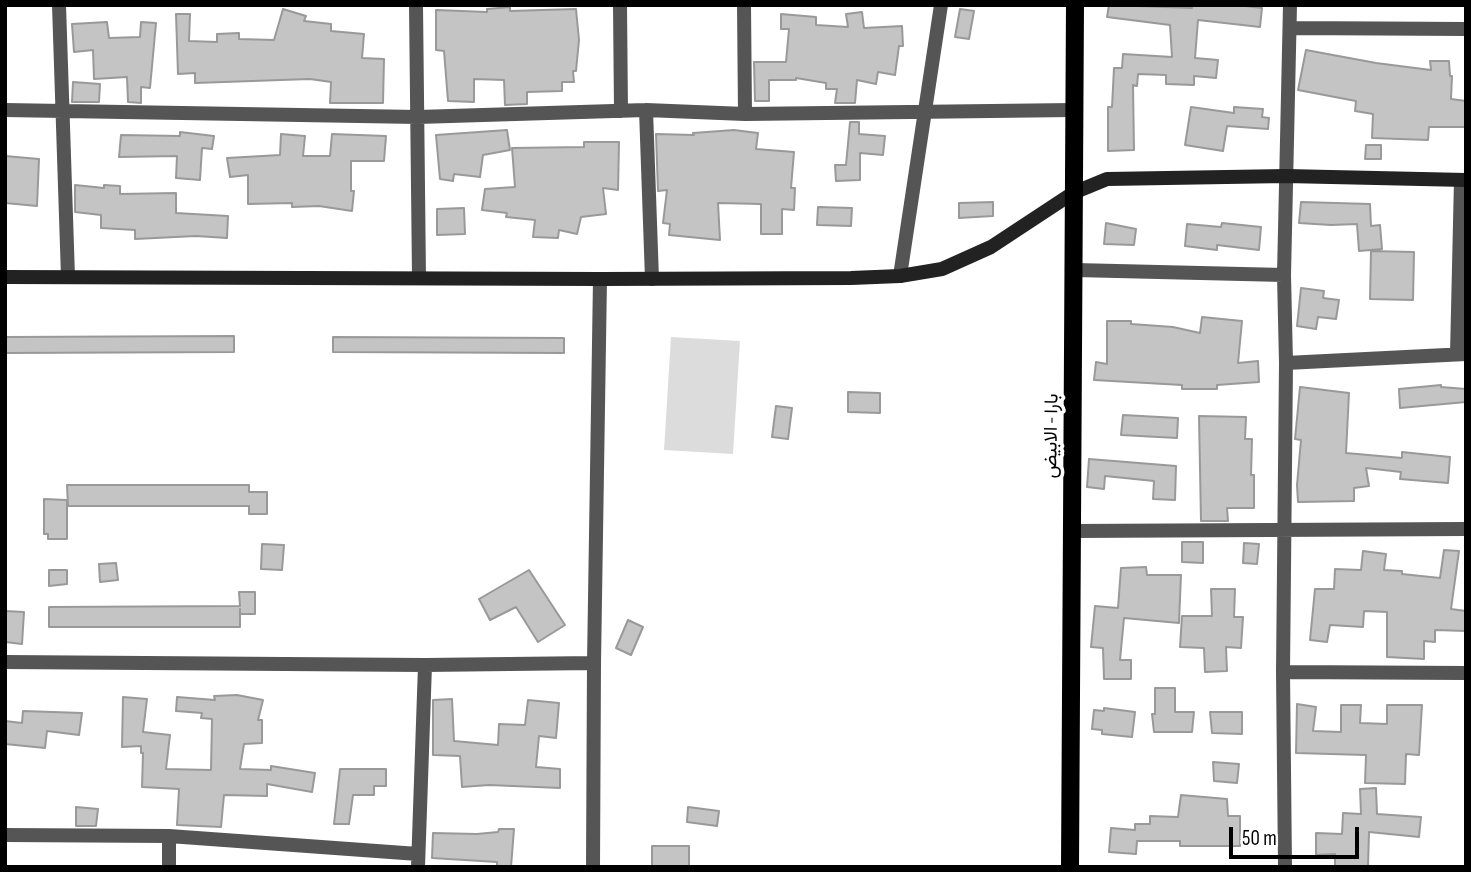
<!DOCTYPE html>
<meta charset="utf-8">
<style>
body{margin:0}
#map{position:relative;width:1471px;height:872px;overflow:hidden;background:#fff;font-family:"Sofia Sans Condensed",sans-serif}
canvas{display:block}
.frame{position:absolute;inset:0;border:7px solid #000;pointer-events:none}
.scale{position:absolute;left:1229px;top:827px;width:130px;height:32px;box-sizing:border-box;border:4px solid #000;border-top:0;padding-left:9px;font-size:21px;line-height:24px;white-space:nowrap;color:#000;-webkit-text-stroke:5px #fff;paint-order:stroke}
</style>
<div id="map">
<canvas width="1471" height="872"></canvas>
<div class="frame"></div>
<div class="scale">50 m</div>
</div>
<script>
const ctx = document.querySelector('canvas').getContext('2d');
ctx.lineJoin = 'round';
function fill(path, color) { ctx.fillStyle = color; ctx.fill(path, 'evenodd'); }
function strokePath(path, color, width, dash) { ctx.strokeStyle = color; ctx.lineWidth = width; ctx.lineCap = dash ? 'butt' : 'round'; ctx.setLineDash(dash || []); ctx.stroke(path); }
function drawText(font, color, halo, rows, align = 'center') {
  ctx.font = font + ' "Sofia Sans Condensed",Vazirmatn,sans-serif'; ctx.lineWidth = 7; ctx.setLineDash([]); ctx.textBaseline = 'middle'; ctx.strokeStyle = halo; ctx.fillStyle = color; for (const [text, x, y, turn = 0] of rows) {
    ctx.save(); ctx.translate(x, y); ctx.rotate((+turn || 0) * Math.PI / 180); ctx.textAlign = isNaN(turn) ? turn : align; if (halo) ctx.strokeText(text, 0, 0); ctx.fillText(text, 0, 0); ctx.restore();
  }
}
const green = new Path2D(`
 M671 337 740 341 733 454 664 450Z`);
const building = new Path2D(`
 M1109 5 1192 8V5H1237L1262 8 1260 27 1198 20 1195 58 1218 60 1216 78 1194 76V85L1166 84V75L1138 74 1137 86 1133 85 1134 150 1108 151V107H1112L1114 68H1122L1123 54 1172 57 1170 25 1107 17Z
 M510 7V11L576 9 579 40 576 71H573L574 82H562V91L527 92V104L505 105 504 80 474 79V102L448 101 444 51 436 50V10L487 12V9Z
 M283 9 306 16 304 21 331 24V31L364 34 362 58 384 59 383 103H330L331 82 310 79 195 83V73L178 74 176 14H190L189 41 217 42V34L239 33V39L274 40Z
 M960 9 974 11 969 39 955 37Z
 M862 12 864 28 902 26 903 46H899L895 75 878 72 876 84 857 80 855 103H835L837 89H826V83L796 78V80H769V101H755L754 62H786L789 29H781V14L816 17V25L848 27 846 14Z
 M107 22 109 38 140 37 141 22 156 23 150 88 141 87V103L128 102 127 77 94 79 93 50 74 52 72 24Z
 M1306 50 1376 63 1431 70 1430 61H1449L1450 76H1452L1451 99 1466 101V127H1429L1428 140 1372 138 1373 114 1355 111 1356 101 1298 90Z
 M73 82 100 84 99 102H72Z
 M1191 107 1234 113V107L1263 109 1262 117 1269 118 1268 129 1227 126 1223 151 1185 145Z
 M850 122H859V134L885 136 883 155 860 153V180L836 181 835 165H846Z
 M507 130 510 150 483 155 480 177 454 174 453 181 440 179 436 135Z
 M734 130 758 133 756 149 794 152 791 188H795L794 210 782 209V234H761V204L718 203 720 240 669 235 670 224 663 223 667 190 658 191 656 134 694 135 693 133Z
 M180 132 214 136 212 149 202 148 200 180 176 178 177 156 119 157 121 135 180 136Z
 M281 134 305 136 303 156H330L332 134 386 136 384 161H351V191H354L352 211 319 206 292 207V203L248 204V175L230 177 227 158 280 155Z
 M584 142H619L618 190 603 188 606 214 581 217 577 234 559 230 558 238 533 237 535 220 506 217 507 213 482 210 485 189 515 187 512 148 584 147Z
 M1366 145H1381V159H1365Z
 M5 156 39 159 37 206 5 203Z
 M75 185 104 188V185L120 186V194L176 193V213L228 216 227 238 196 236 135 239V230L101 228V215L75 212Z
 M993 202V216L959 218V203Z
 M1301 202 1370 204 1371 226 1380 225 1382 249 1359 251 1357 224 1331 225 1299 223Z
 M818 207 852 208 851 226 817 225Z
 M464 208 465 234 437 235V209Z
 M1106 223 1136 229 1134 245 1104 244Z
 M1222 223 1261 227 1259 250 1217 245V250L1185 246 1187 224 1221 227Z
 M1371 251 1414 252 1413 300 1370 299Z
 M1301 288 1324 291 1323 298 1339 300 1336 319 1318 317 1316 329 1297 326Z
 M1202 317 1242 321 1238 363 1258 361 1259 382 1217 385V389H1182V385L1094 380 1096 362 1107 364V321H1131V324L1173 327 1200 333Z
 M234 336V352L5 353V337Z
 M333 337 564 338V353L333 352Z
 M1441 385V387L1466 389V402L1400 408 1399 389Z
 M1300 387 1349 393 1346 453 1402 458V452L1450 457 1448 483 1400 479 1401 472 1366 468 1369 486 1354 488V501L1298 502 1297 485 1301 440 1295 439Z
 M848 392 880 393V413L848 412Z
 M776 406 792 408 788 439 772 437Z
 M1123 415 1178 418 1177 438 1121 435Z
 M1199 416 1246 417 1245 439H1252L1251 475H1254V508H1227L1228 521H1201Z
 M1089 459 1176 466 1175 500 1153 499 1154 481 1105 476 1104 489 1087 487Z
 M67 485H249V492H267V514H249V506H68Z
 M44 499 67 500V539H48V534H44Z
 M1182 542H1203V563L1182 562Z
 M1244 543 1259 544 1257 564 1243 563Z
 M262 544 284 545 282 570 261 569Z
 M1444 550 1459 551 1451 609 1466 611V631L1435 630V642L1424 641V659L1387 657V612L1364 611 1363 627 1330 625 1327 642 1310 640 1315 589H1334L1335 569 1361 570 1363 551 1386 554 1384 570 1402 571V574L1440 578Z
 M116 563 118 580 100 582 99 564Z
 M1146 567 1147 575H1181L1179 623 1124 618 1120 660H1131V679H1104L1103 648 1091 647 1095 606 1118 608 1121 568Z
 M49 570H67V584L49 586Z
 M529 570 565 625 538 642 516 607 490 620 479 599Z
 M1211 589H1235L1234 617H1243L1241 648 1226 647 1227 671 1205 672 1204 648 1180 647 1182 616H1212Z
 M239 592H255V614H240V609V627H49V607L240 606Z
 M5 611 24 612 22 644 5 642Z
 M628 620 643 627 631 655 616 648Z
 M1155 688H1175V712H1194L1192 732H1154L1152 714H1155Z
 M237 695 263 700 258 720H262V743L244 744 240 769 271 770V766L315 773 312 792 267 784V796L224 795 221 827 177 825 179 789 142 787 143 753H141V746L122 747 123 697 147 699 143 732 170 735 166 769 211 770 212 719 201 718 202 713 176 711 177 697 215 700 214 696Z
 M452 699 454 741 498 745 499 724 525 725 528 700 559 703 556 738 539 736 536 767 560 769V788L489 785 462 787 460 756 433 755V700Z
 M1297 704 1316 707 1313 731 1341 732V705H1361L1360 723 1387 724V705H1422L1419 755 1406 754 1405 784 1365 783 1366 755 1296 753Z
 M1104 708 1135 712 1132 737 1102 734V730L1092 729 1094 710 1104 711Z
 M23 711 82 713 79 735 47 731 45 748 5 744V721L22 723Z
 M1210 712H1242V734L1212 733Z
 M1213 762 1239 764 1237 783 1214 781Z
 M340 769H386V786H374V795H353L349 824H334Z
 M1376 788 1377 814 1421 817 1419 837 1369 832 1368 867H1335V854L1316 855V833L1342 834 1343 813 1361 814 1360 789Z
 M1181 795 1227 799 1228 816H1240V846H1180V841H1137L1136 854 1109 852 1111 828 1135 830V824H1150V816L1178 817Z
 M76 807 98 809 96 826H76Z
 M688 807 719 811 717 826 687 822Z
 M499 829H514L511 867H497V862L432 858 433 833 477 834 498 832Z
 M652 846H689V867H652Z`);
const street = new Path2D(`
 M59 5 68 277
 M416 5 419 278
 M620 5 621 111
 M744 5 745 114
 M1290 28 1466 29
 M5 110 418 117 646 110 745 114 1073 110
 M646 110 652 279
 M1075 270 1284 275
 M900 276 941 5
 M1457 354 1461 180
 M1286 363 1466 354
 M1072 531 1466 529
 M5 662 425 665 594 663
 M1283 672 1466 673
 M5 835 169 836 418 854
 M169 867V836
 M418 867 425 665
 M593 867 594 663 600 279
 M1285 867 1283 672 1286 363 1284 275 1290 5`);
const secondary = new Path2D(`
 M5 277 600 279 851 278 900 276 942 269 991 247 1073 193 1107 179 1286 176 1466 180`);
const primary = new Path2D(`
 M1070 867 1075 5`);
const streetNames = [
 ["بارا - الابيض",1052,436,-89]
];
fill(green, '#dcdcdc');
fill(building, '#c4c4c4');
strokePath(building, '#999', 2);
strokePath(street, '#555', 14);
strokePath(secondary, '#222', 14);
strokePath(primary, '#000', 18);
drawText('19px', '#000', '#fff', streetNames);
</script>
